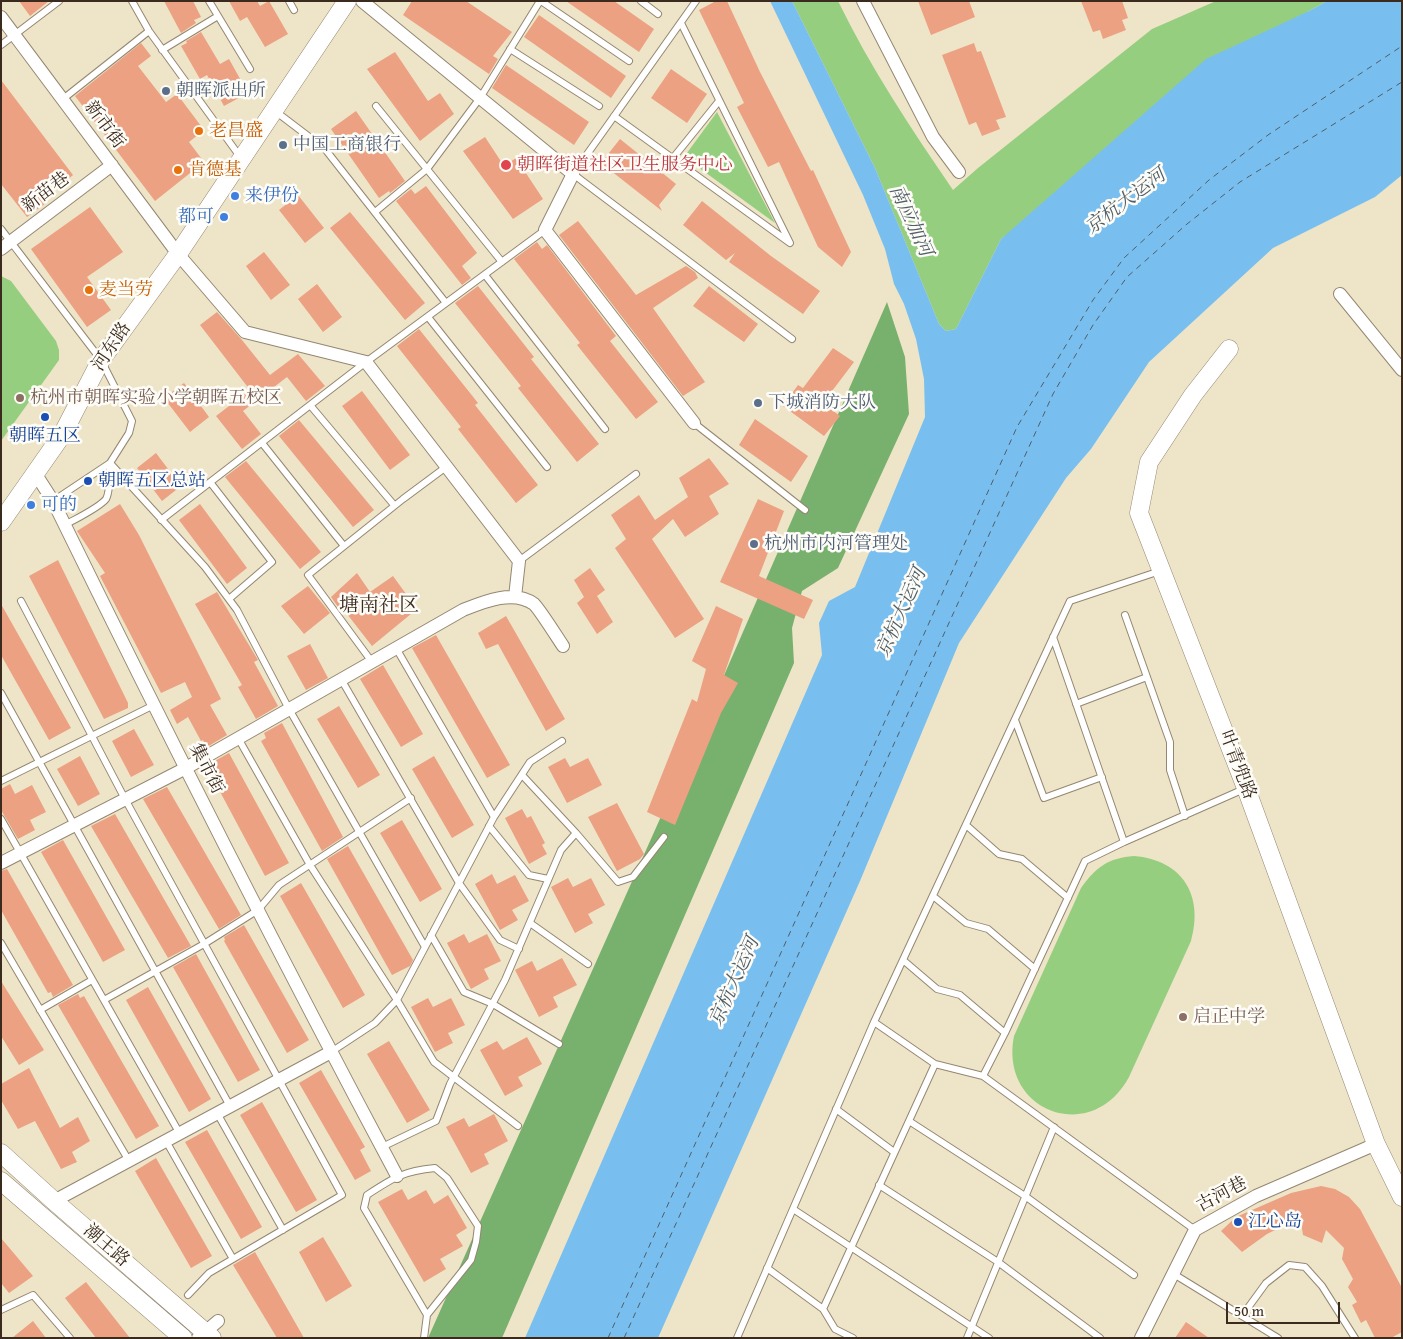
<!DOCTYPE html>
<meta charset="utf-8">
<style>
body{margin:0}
#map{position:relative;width:1403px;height:1339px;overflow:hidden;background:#eee4c7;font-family:"Gentium Book Plus",serif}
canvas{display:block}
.frame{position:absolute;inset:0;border:2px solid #3b2a1e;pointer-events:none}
.scale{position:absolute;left:1226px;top:1302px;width:114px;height:22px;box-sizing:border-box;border:2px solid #3b2a1e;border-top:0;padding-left:6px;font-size:15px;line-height:18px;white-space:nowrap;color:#3b2a1e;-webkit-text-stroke:4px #fdfcf7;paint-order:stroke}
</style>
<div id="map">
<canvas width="1403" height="1339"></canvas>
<div class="frame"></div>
<div class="scale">50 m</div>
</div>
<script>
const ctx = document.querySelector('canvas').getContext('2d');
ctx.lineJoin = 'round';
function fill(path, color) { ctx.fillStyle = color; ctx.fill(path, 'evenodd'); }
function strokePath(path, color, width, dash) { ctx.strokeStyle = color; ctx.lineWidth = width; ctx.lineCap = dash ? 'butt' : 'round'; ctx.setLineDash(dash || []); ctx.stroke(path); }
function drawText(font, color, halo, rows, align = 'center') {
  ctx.font = font + ' "Gentium Book Plus","Noto Serif SC",serif'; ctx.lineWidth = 5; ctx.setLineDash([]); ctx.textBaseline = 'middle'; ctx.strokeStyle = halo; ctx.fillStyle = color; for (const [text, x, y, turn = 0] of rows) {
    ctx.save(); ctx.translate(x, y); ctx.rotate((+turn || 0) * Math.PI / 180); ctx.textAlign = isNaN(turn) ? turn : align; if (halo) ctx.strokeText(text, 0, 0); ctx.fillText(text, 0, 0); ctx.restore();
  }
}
const green = new Path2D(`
 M792 1H838C870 67 912 130 953 190L978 168 1152 29 1216 1H1327L1309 11 1001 239 956 329 946 331 939 324 875 168Z
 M717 112 775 223 684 157Z
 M1 276 11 281 56 341 59 350V360L1 441Z
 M1134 856C1183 860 1204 896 1191 941L1129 1077C1092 1146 999 1112 1014 1036L1081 888C1096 867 1108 858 1134 856Z`);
const forest = new Path2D(`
 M887 302 905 357 909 414 838 568 802 591 792 628 794 663 502 1338H428L722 680Z`);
const water = new Path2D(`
 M770 1H792L875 168 939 324 946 331 956 329 1001 239 1206 59 1309 11 1327 1H1402V175L1375 197 1273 248 1149 362 1091 449 1066 478 959 643 860 881 658 1338H525L822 655 819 623 829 601 855 587 925 417 924 379 916 339 904 304 894 284 885 249 863 195Z`);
const ferry = new Path2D(`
 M608 1338 1017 427 1093 300 1124 258 1209 180 1268 135 1402 46
 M624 1338 1053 394 1093 325 1127 277 1187 224 1240 182 1402 82`);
const building = new Path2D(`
 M19 1H49L30 16Z
 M164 1H193L201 17 194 20 196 23 181 33Z
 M229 1H257L260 6 269 1 288 34 265 47 247 17 240 21Z
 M412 1H466L512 32 493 56 498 59 489 74 403 15Z
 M566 1H614L654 29 639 52Z
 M716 1H727L760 72 811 171 813 170 851 252 842 267 818 247 779 162 768 167 737 107 744 103 699 10Z
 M918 1H969L975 17 931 35Z
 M1081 1H1122L1128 18 1122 20 1126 30 1103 39 1100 30 1093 32Z
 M539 15 626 76 611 98 524 37Z
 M201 32 220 64 229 59 248 93 224 106 207 75 200 79 181 46 187 43 186 41Z
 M141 43 151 56 138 66 166 102 177 94 204 130 189 142 204 162 155 201 75 96Z
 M974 43 977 52 981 51 1006 117 996 120 1000 129 982 136 976 122 969 125 942 55Z
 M395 52 428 101 440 93 454 114 420 141 367 69Z
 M506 65 589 122 574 145 492 88Z
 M671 69 707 94 687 123 651 98Z
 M1 80 73 175 44 200 46 203 27 217 1 184Z
 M356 111 405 181 390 193 389 191 379 198 331 129Z
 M485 137 504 166 516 158 543 199 513 219 463 151Z
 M620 139 676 184 659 205 662 211 601 163Z
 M426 186 477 253 462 266 471 278 462 285 396 201 411 189 415 194Z
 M298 195 324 228 305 243 279 210Z
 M702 201 771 256 820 291 803 314 729 262 735 253 726 260 683 225Z
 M90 207 123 252 87 277 111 310 87 327 31 249Z
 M350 212 425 303 405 320 330 228Z
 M578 221 636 295 686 266 695 272 698 278 653 308 705 382 683 396 559 235Z
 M537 242 542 249 547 245 616 336 610 341 658 402 636 419 577 345 580 343 514 259Z
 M264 252 290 285 271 300 246 266Z
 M317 284 342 317 323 332 298 299Z
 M478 286 534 357 531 359 599 444 577 462 518 388 521 386 455 303Z
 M709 286 758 324 744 342 693 306Z
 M217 312 242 340 270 375 298 354 325 386 306 401 287 377 243 411 261 434 242 449 216 416 250 390 200 325Z
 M419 329 478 403 475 405 538 485 516 503 458 429 461 427 397 346Z
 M833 348 854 362 823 403 840 416 824 436 783 406 798 385 803 388Z
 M184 383 209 417 190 432 164 398Z
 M362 391 410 455 390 470 342 406Z
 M755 419 808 456 791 482 739 445Z
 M299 420 374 510 353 527 279 436Z
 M156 453 181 486 162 501 137 468Z
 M709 458 729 484 709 496 719 514 685 537 673 519 652 539 704 619 675 638 615 548 626 539 611 515 639 495 655 520 688 497 679 478Z
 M246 461 321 552 300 569 225 477Z
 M758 499 784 511 759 576 813 600 804 619 720 582Z
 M120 504 139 535 221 699 210 705 227 735 207 747 203 740 201 741 188 717 177 724 170 710 192 697 185 682 161 693 100 576 105 573 77 531Z
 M200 504 247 568 227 584 179 520Z
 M58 560 128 703V708L104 719 29 576Z
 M590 568 605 590 597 596 613 622 597 634 577 603 584 597 574 580Z
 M357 573 370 592 393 576 417 609 372 646 340 605 338 607 331 597Z
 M308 586 330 613 304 634 281 606Z
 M217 592 255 655 258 660 254 662 278 706 256 719 238 687 242 685 195 604Z
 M1 604 71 728 49 740 1 655Z
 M716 606 743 619 724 675 738 683 721 713 675 825 647 812 692 699 697 702 706 669 692 661Z
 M506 616 565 719 546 731 498 644 486 649 478 633Z
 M436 635 510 765 487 778 412 648Z
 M310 644 328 678 306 690 287 656Z
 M383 665 423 734 401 747 360 679Z
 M339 706 380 775 358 788 317 719Z
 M282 723 343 837 322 851 261 741 266 738 264 733Z
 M134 729 154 765 131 777 112 741Z
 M229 753 289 863 265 876 209 771 215 767 213 762Z
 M80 756 100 794 78 806 57 769Z
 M434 756 474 825 452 838 412 769Z
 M565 758 570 767 588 758 602 785 567 803 548 767Z
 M10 784 15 794 32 785 46 812 30 820 35 830 18 839 1 810V789Z
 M167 787 241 915 219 929 143 799Z
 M617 803 644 854 640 859 617 871 588 817Z
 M522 809 527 818 531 816 545 843 542 845 547 854 529 864 505 818Z
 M115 814 191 946 168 958 91 826Z
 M402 820 442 889 420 902 380 833Z
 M63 840 125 950 103 962 41 852Z
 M348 846 413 960 410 966 392 975 327 859Z
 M7 869 73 985 53 997 51 992 48 993 1 910V871Z
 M492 874 497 884 515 875 529 901 512 910 518 920 500 930 475 884Z
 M568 878 573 887 591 878 605 905 588 914 593 923 575 933 551 887Z
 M301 883 365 995 343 1008 280 896Z
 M244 925 309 1040 287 1053 224 941 225 940 224 937Z
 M464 934 469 943 487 934 501 961 484 969 489 979 471 989 447 943Z
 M196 954 260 1070 238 1082 173 967Z
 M562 958 577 985 553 997 558 1007 539 1017 515 970 532 961 537 971Z
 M1 981 44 1050 19 1065 1 1036Z
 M148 987 211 1099 189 1112 126 1000Z
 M78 994 80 998 84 996 159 1126 136 1139 58 1005Z
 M428 998 433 1007 451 998 465 1025 448 1033 453 1043 435 1052 411 1007Z
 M527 1037 542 1064 518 1077 523 1086 505 1096 480 1050 497 1041 503 1050Z
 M389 1041 430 1110 407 1123 367 1054Z
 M29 1068 60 1128 78 1117 90 1141 72 1152 77 1162 61 1169 35 1121 18 1129 1 1100V1084Z
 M321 1070 365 1147 360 1150 371 1171 355 1180 299 1083Z
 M262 1102 317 1200 296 1212 240 1115Z
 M494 1114 508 1141 484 1154 489 1164 471 1173 446 1127 464 1118 469 1127Z
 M207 1130 262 1227 241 1239 185 1142Z
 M156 1158 212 1256 191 1268 135 1171Z
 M1321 1186 1335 1189 1349 1197 1360 1209 1402 1288V1332L1391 1338H1375L1366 1320 1361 1323 1352 1305 1357 1302 1348 1287 1353 1279 1342 1259 1344 1248 1326 1230 1322 1243 1303 1235 1301 1222 1287 1224 1267 1234 1242 1252 1221 1231 1236 1217 1291 1193Z
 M402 1189 408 1200 426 1190 434 1204 448 1195 467 1228 456 1235 463 1246 440 1259 446 1269 424 1282 378 1202Z
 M323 1237 352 1286 326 1302 299 1252Z
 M1 1238 33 1276 9 1293 1 1283Z
 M255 1252 304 1338H277L233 1265Z
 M86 1282 130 1338H96L65 1298Z
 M33 1321 46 1338H12Z
 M1186 1322 1209 1338H1175Z`);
const lane = new Path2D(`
 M132 1 149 31 241 158
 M209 1 250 69
 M289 1 294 10
 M541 1 629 61
 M641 1 658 14
 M696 1 573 174 792 339
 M1 45 59 1
 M510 49 599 106
 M162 50 218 16
 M63 99 149 31
 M376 106 502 262
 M275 111 325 149 446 303
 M614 116 790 243 681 23
 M673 158 719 101
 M375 212 427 169 480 98 540 1
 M1 229 101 360 132 421 129 433 110 463 53 501
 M485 275 605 429
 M428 317 547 467
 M310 405 394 505
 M694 423 805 510
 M262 443 344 546
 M110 463 205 567 237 610 289 709 425 947
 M210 482 272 562 229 599
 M161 520 366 362 545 230
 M65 525C75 519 99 508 106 499 110 492 110 471 110 463
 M519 561 636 474
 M21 601 125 799 342 1195 209 1273 188 1295
 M1125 615 1170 742V770L1185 816
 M1053 637 1124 842
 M396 648 494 817
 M372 662 308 575 403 499 446 467
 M341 679 459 883 500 940 519 949
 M1 693 230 1106
 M1076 704 1147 677
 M1015 720 1044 798 1102 777
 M238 738 310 865 397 1000 434 1062 518 1126
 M522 775 576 833 618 882 633 877 664 837
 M1 781 154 705
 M1 819 180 1134
 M966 825 999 854 1022 859 1068 898
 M489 826 529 875 548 879
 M933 896 966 923 988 929 1035 969
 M530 923 588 964
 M431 935 464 992 493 1004 559 1044
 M1 943 129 1161
 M903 960 937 989 960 995 1005 1033
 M104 1000 204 944 258 910 279 885 411 798
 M40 1010 92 980
 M874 1022 935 1064 983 1076
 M331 1052 375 1023 397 1000 494 817 530 762 562 741
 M836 1109 894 1152
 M217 1113 283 1230
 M909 1121 1025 1196 1134 1275
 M166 1141 233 1259
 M382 1147 436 1121 450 1084 505 980 561 850 576 833
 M879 1185 998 1262 1100 1338
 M793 1209 989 1338
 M1195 1230 983 1076 1005 1033 1085 861 1124 842 1244 789
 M767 1268 823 1309 835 1329 853 1338
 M1172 1273 1278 1338
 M823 1309 935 1064
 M1 1310 33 1295 70 1338
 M1242 1316 1266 1283 1289 1265 1305 1267 1322 1286 1355 1338
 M424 1338 427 1315 364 1208 367 1195C393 1178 403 1171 435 1168L447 1178 478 1226 476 1242 471 1260 427 1315
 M737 1338 874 1022 1070 601 1160 571
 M967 1338 1054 1127`);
const street = new Path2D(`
 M362 1 573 174 545 230 694 423
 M863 1 933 137 959 172
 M1 17 178 254 245 332 366 362 519 561 515 597
 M1 249 112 165
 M1340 294 1402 370
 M35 473 53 501C164 728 278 953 397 1176
 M1 863 186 768 463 610C483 602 513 589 534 604 540 610 557 637 563 646
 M54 1201 331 1052
 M198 1338 218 1321
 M1141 1338 1195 1230 1256 1196 1376 1144`);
const secondary = new Path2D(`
 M1229 349 1193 395 1149 462 1139 513 1246 788 1376 1144 1402 1197
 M1 522 62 435 101 360 178 254 347 1
 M1 1153 54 1201 212 1338
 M1 1181 183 1338`);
const markers = [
 [166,91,5,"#5c6f8a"],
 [199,131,5,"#e8710a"],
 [283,145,5,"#5c6f8a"],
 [506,165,6,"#e0444e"],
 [178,170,5,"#e8710a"],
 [235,196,5,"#3f7fe0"],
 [224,217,5,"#3f7fe0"],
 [89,290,5,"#e8710a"],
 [20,398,5,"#8d6e63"],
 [758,403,5,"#5c6f8a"],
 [45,417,5,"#1a4fb4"],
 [88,481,5,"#1a4fb4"],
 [31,505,5,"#3f7fe0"],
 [754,544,5,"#5c6f8a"],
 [1183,1017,5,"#8d6e63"],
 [1238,1222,5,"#1a4fb4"]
];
const serviceNames = [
 ["朝晖派出所",176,91],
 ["中国工商银行",293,145],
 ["下城消防大队",768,403],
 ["杭州市内河管理处",764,544]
];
const streetNames = [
 ["新市街",104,125,53],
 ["新苗巷",46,193,-37],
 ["河东路",112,347,-56],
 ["叶青兜路",1237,765,69],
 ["集市街",206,769,63],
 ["古河巷",1222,1195,-28],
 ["潮王路",106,1246,41]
];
const foodNames = [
 ["老昌盛",209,131],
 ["肯德基",188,170],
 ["麦当劳",99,290]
];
const healthNames = [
 ["朝晖街道社区卫生服务中心",517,165]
];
const shopNames = [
 ["来伊份",245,196],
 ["都可",214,217,"right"],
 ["可的",41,505]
];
const educationNames = [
 ["杭州市朝晖实验小学朝晖五校区",30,398],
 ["启正中学",1193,1017]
];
const transitNames = [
 ["朝晖五区",45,436,"center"],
 ["朝晖五区总站",98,481],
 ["江心岛",1248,1222]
];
const waterNames = [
 ["京杭大运河",1126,202,-37],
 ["南应加河",910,221,65],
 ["京杭大运河",902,613,-66],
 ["京杭大运河",735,982,-66]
];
const quarterNames = [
 ["塘南社区",379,606]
];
fill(green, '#96ce80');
fill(forest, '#78b16e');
fill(water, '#78bff0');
strokePath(ferry, '#505e68', 1, [6, 5]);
fill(building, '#eca183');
strokePath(lane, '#948772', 8);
strokePath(street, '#948772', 14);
strokePath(secondary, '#948772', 19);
strokePath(lane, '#fff', 6);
strokePath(street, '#fff', 12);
strokePath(secondary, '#fff', 18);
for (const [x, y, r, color] of markers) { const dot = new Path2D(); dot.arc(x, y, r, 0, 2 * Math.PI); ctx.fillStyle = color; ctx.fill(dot); strokePath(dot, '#fdfcf7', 2); }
drawText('18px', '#4e5e75', '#fdfcf7', serviceNames, 'left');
drawText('18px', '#3b2a1e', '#fdfcf7', streetNames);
drawText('18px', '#c56008', '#fdfcf7', foodNames, 'left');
drawText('18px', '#be3a42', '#fdfcf7', healthNames, 'left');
drawText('18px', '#366cbe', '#fdfcf7', shopNames, 'left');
drawText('18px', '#785e54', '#fdfcf7', educationNames, 'left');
drawText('18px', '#164399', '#fdfcf7', transitNames, 'left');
drawText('italic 19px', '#505e68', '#fdfcf7', waterNames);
drawText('20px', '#3b2a1e', '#fdfcf7', quarterNames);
</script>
